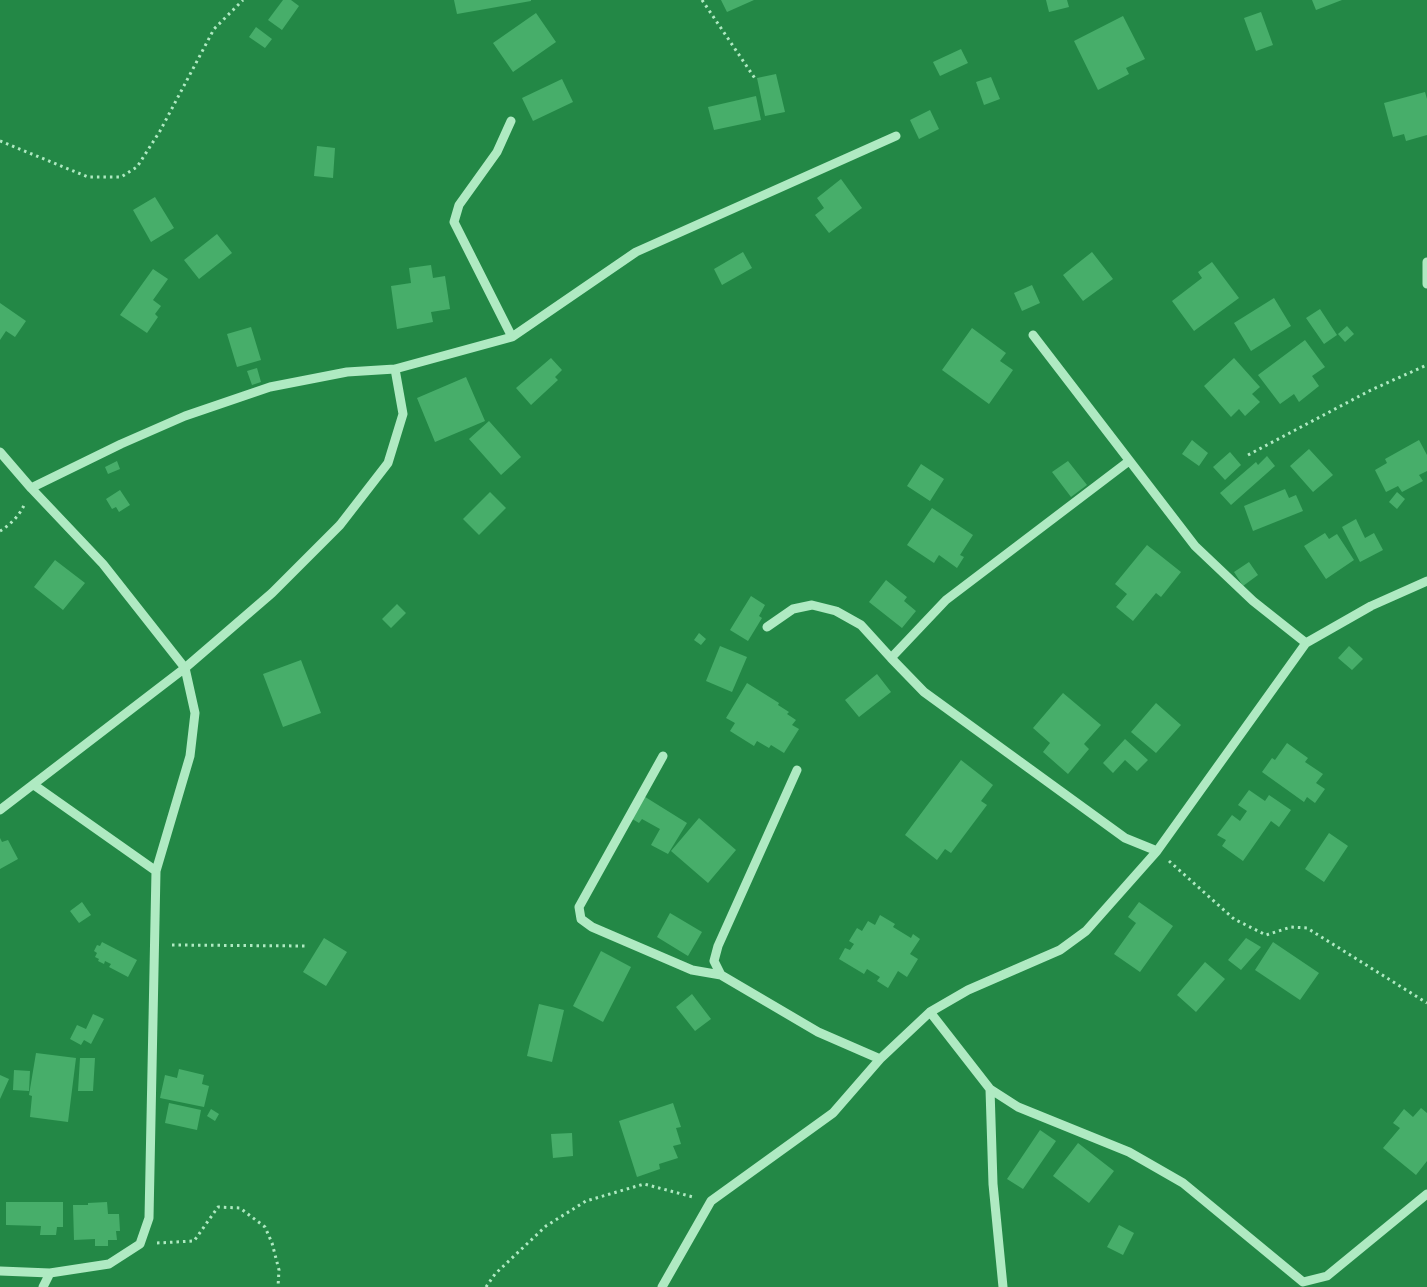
<!DOCTYPE html>
<style>
body{margin:0}
canvas{display:block;background:#238846}
</style>
<canvas width="1427" height="1287"></canvas>
<script>
const ctx = document.querySelector('canvas').getContext('2d');
ctx.lineJoin = 'round';
function fill(path, color) { ctx.fillStyle = color; ctx.fill(path, 'evenodd'); }
function strokePath(path, color, width, dash) { ctx.strokeStyle = color; ctx.lineWidth = width; ctx.lineCap = dash ? 'butt' : 'round'; ctx.setLineDash(dash || []); ctx.stroke(path); }
const building = new Path2D(`
 M283 0H291L299 6 282 30 268 20Z
 M454 0H531V1L457 14Z
 M721 0H754L727 12Z
 M1046 0H1067L1069 7 1049 12Z
 M1312 0H1342L1316 10Z
 M1261 12 1273 45 1256 51 1244 18Z
 M536 13 556 42 513 72 493 43Z
 M1123 16 1145 59 1126 68 1129 74 1098 90 1074 41Z
 M256 27 272 39 265 48 249 37Z
 M961 49 968 63 940 76 933 62Z
 M776 74 785 112 765 116 757 78Z
 M991 77 1000 99 984 105 976 82Z
 M562 79 573 102 533 121 522 98Z
 M1425 92 1427 99V135L1406 141 1404 134 1393 137 1384 103Z
 M756 96 761 120 714 130 708 107Z
 M930 110 939 129 919 139 910 120Z
 M317 146 335 148 333 178 314 176Z
 M841 179 862 208 829 233 815 215 824 208 817 198Z
 M155 197 174 228 151 242 133 210Z
 M217 234 232 253 199 279 184 260Z
 M743 252 752 268 722 285 714 269Z
 M1092 252 1113 279 1083 301 1063 275Z
 M1212 262 1239 298 1194 331 1172 301 1202 278 1198 272Z
 M431 265 433 278 445 276 450 309 431 312 433 322 397 329 391 286 411 283 409 268Z
 M153 269 168 279 153 300 161 306 155 314 158 317 147 333 120 315Z
 M1032 285 1040 303 1022 311 1014 293Z
 M1274 298 1291 326 1251 351 1234 323Z
 M0 303 26 321 15 337 6 331 0 340Z
 M1320 309 1337 335 1324 344 1306 318Z
 M1347 326 1354 334 1345 342 1338 334Z
 M251 327 261 360 237 367 227 334Z
 M972 328 1006 353 1000 361 1013 370 989 404 942 370Z
 M1305 340 1325 367 1312 376 1319 386 1299 402 1294 394 1280 404 1258 375Z
 M551 358 562 370 555 377 558 380 531 405 516 388Z
 M1234 358 1260 387 1252 394 1260 402 1245 416 1239 409 1231 417 1204 386Z
 M257 368 261 382 252 385 247 371Z
 M466 377 485 421 435 442 417 398Z
 M489 421 521 457 501 475 469 439Z
 M1192 440 1208 453 1199 466 1182 454Z
 M1419 440 1427 455V471L1419 475 1423 481 1402 492 1398 486 1386 492 1375 470 1387 463 1385 459Z
 M1309 449 1333 475 1313 492 1290 466Z
 M1230 452 1241 465 1225 480 1213 467Z
 M1267 456 1275 466 1231 505 1220 493 1256 462 1258 465Z
 M117 461 120 469 108 474 105 467Z
 M1068 461 1087 485 1071 497 1052 472Z
 M921 464 944 479 930 501 907 486Z
 M1285 489 1289 498 1296 495 1303 511 1253 531 1244 506Z
 M120 490 130 505 119 512 116 507 112 509 106 499Z
 M490 492 506 508 479 535 463 519Z
 M1397 492 1405 499 1397 509 1389 502Z
 M932 508 973 535 960 555 964 557 957 568 939 555 934 563 907 545Z
 M1356 519 1365 538 1374 533 1383 550 1360 562 1342 527Z
 M1325 533 1329 539 1337 534 1354 560 1326 579 1304 546Z
 M1147 545 1181 572 1161 597 1156 593 1133 621 1116 607 1127 594 1115 584Z
 M55 560 85 583 63 610 34 587Z
 M1249 562 1258 575 1243 586 1234 572Z
 M886 580 907 597 904 601 916 611 902 628 869 602Z
 M751 596 765 605 759 616 762 618 748 641 730 630Z
 M397 604 406 613 391 628 382 619Z
 M699 633 706 639 701 645 694 640Z
 M720 646 747 657 732 692 706 681Z
 M1349 646 1363 659 1352 670 1338 658Z
 M301 660 321 713 283 727 263 674Z
 M877 674 891 692 859 717 845 700Z
 M747 683 779 703 778 705 789 712 787 714 796 720 792 725 799 729 784 753 771 745 769 748 757 741 754 746 730 731 735 723 726 718Z
 M1063 693 1101 725 1084 744 1089 749 1068 774 1043 752 1050 743 1033 728Z
 M1156 703 1181 725 1156 753 1131 732Z
 M1125 739 1148 760 1137 771 1125 760 1113 773 1103 763Z
 M1287 743 1308 758 1305 762 1323 774 1316 783 1325 789 1315 803 1307 797 1304 802 1262 772 1272 758 1275 760Z
 M961 760 993 785 981 801 987 805 951 853 945 849 937 860 905 835Z
 M1249 790 1265 801 1269 795 1291 810 1279 827 1271 821 1243 861 1222 846 1226 840 1217 835 1232 815 1240 821 1247 811 1238 805Z
 M642 795 687 823 668 854 651 845 660 829 642 819 639 823 629 817Z
 M699 818 736 850 708 883 671 851Z
 M1329 833 1348 846 1324 882 1305 869Z
 M0 838 2 842 8 840 18 859 0 869Z
 M82 902 91 915 79 923 70 911Z
 M1139 902 1173 926 1140 972 1114 954 1136 923 1128 917Z
 M670 913 702 932 688 956 657 937Z
 M880 915 895 924 893 927 911 938 913 934 920 939 910 954 918 959 907 977 898 971 888 988 877 981 880 977 867 969 864 974 839 959 845 948 850 950 854 944 849 941 857 928 862 931 868 921 875 925Z
 M324 938 347 952 326 986 303 972Z
 M1246 938 1261 947 1241 970 1228 960Z
 M102 942 137 960 128 977 109 967 111 964 105 961 104 964 98 961 99 959 95 957 97 953 94 951 97 945 100 946Z
 M1273 942 1319 973 1300 1000 1255 970Z
 M601 951 631 967 603 1022 573 1006Z
 M1205 962 1225 979 1196 1012 1177 995Z
 M692 994 711 1019 695 1031 676 1007Z
 M539 1004 564 1010 552 1062 527 1056Z
 M93 1014 104 1019 91 1044 84 1040 81 1045 70 1039 77 1025 86 1029Z
 M36 1053 76 1058 68 1122 30 1117 32 1096 29 1095Z
 M80 1058H95L93 1091H78Z
 M179 1069 204 1075 202 1084 209 1086 204 1107 160 1098 165 1075 177 1078Z
 M14 1070 30 1071 29 1091 13 1090Z
 M0 1075 9 1079 0 1099Z
 M169 1103 201 1110 197 1130 165 1123Z
 M673 1103 681 1127 676 1128 681 1144 673 1146 678 1158 659 1164 660 1169 637 1177 619 1121Z
 M1421 1108 1427 1113V1161L1416 1175 1383 1148 1400 1128 1393 1123 1404 1109 1413 1117Z
 M211 1109 219 1114 215 1121 207 1116Z
 M1040 1130 1056 1141 1023 1189 1007 1179Z
 M572 1133 573 1156 553 1158 551 1134Z
 M1078 1143 1114 1171 1089 1203 1053 1176Z
 M6 1202H63V1227H57L56 1235H40L41 1226 6 1225Z
 M107 1202 108 1214H119L120 1231H116L117 1240H108V1246H95V1239L74 1240 73 1205H88V1203Z
 M1119 1225 1134 1233 1123 1255 1107 1247Z`);
const path = new Path2D(`
 M702 0 756 80
 M0 141 88 177H121L137 167 160 131 214 29 243 0
 M1248 455 1371 390 1427 365
 M0 531C10 525 20 515 24 505
 M1169 861 1234 919 1266 935 1291 927 1307 928 1427 1003
 M172 945 306 946
 M157 1243 194 1241 218 1207 240 1208 265 1227 272 1243 279 1270 278 1287
 M486 1287 495 1274 546 1226 586 1201 644 1184 693 1197`);
const minor = new Path2D(`
 M511 121 497 152 459 205 454 222 512 337
 M1427 262V284
 M1033 335 1195 546 1253 601 1306 643
 M0 452 31 488 103 564 185 668 195 713 190 756 156 871 149 1218 140 1244 109 1264 50 1273 0 1271
 M31 488 121 444 185 416 270 387 347 372 395 369 512 337 636 252 896 136
 M767 627 793 609 812 605 836 611 861 625 891 658 924 692 1125 838 1157 851
 M891 658 946 600 1129 461
 M663 756 579 907 581 919 592 927 692 970 721 975
 M797 770 718 946 714 961 721 975 818 1032 880 1059
 M34 785 156 871
 M0 810 185 668 272 593 340 525 388 463 403 414 395 369
 M930 1012 990 1089 1018 1107 1129 1152 1183 1183 1303 1282 1327 1276 1427 1194
 M990 1089 993 1184 1003 1287
 M43 1287 50 1273
 M662 1287 711 1201 833 1113 880 1059 930 1012 968 990 1060 950 1086 931 1157 851 1306 643 1371 606 1427 581`);
fill(building, '#47ae6a');
strokePath(path, '#afeac2', 3, [2.5, 4]);
strokePath(minor, '#afeac2', 9);
</script>
